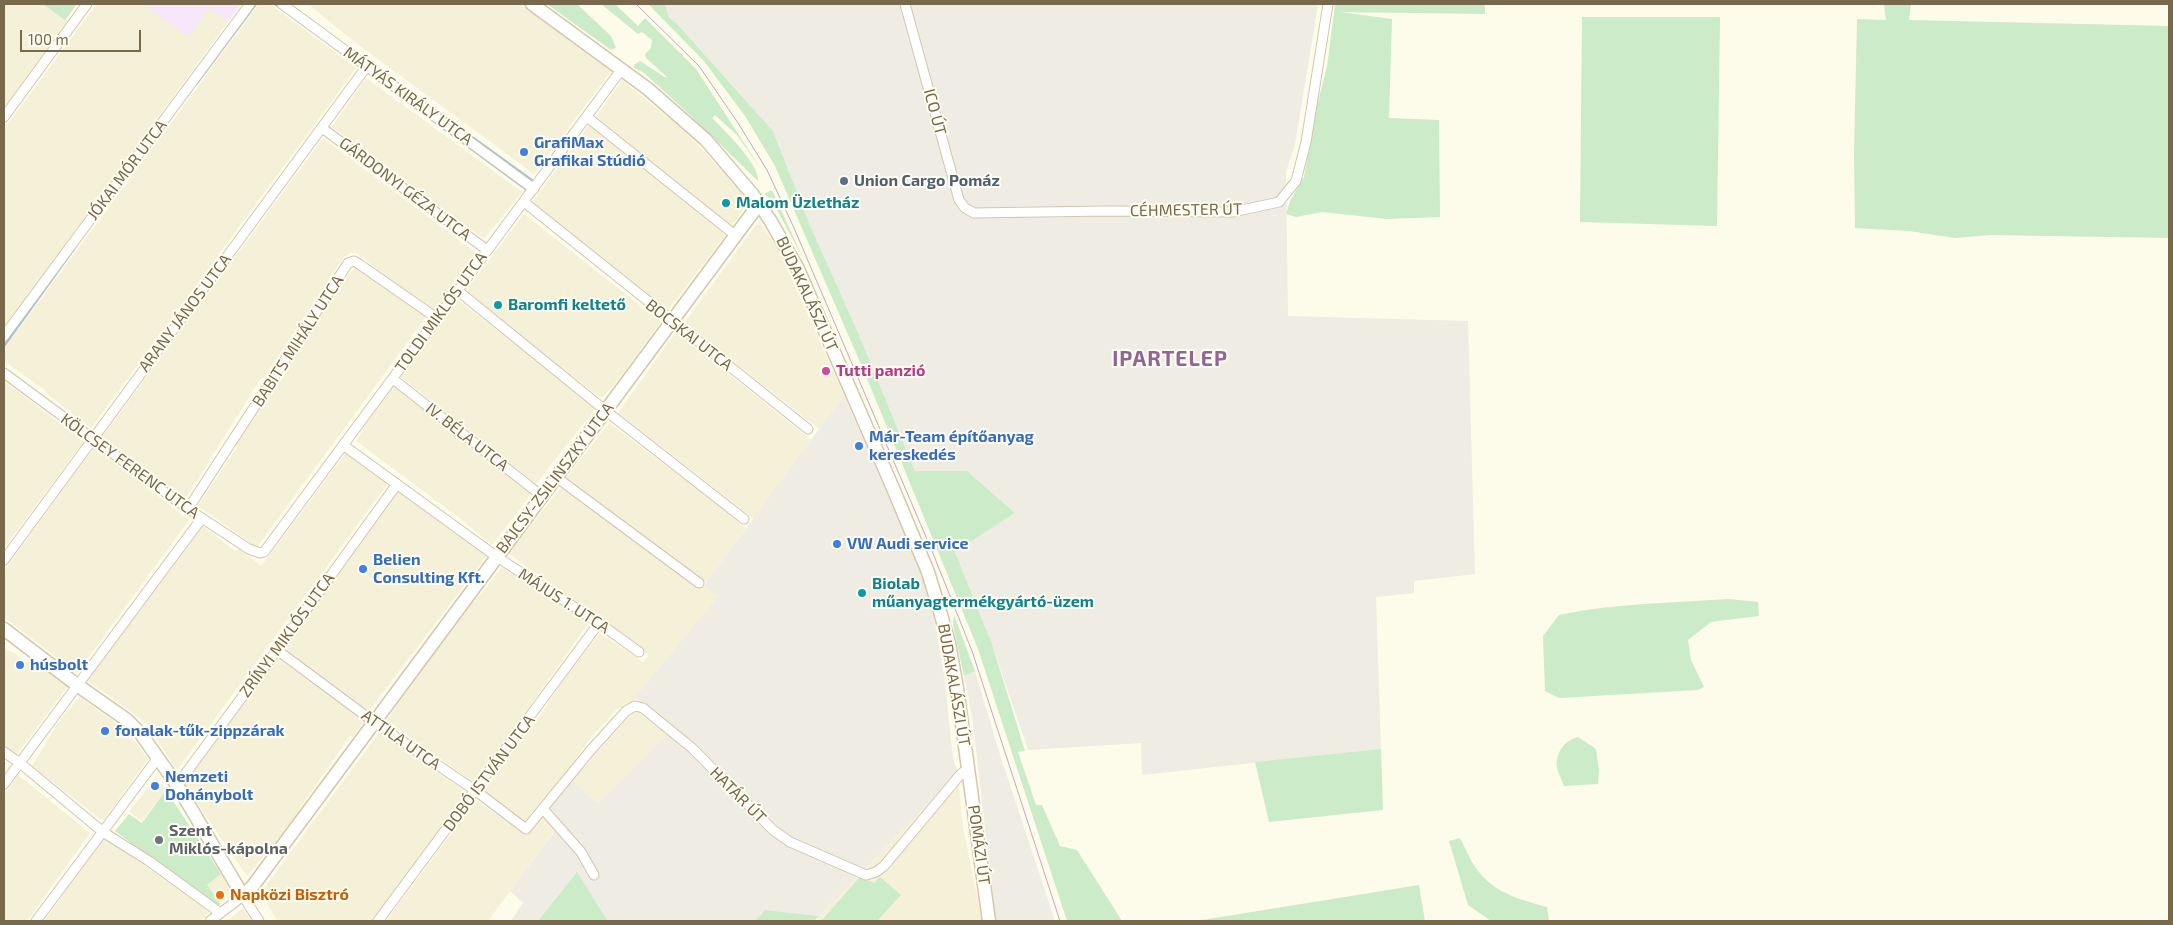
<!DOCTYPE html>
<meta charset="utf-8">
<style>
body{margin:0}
#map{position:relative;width:2173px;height:925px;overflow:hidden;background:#fdfbea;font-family:"Exo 2",sans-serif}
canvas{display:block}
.frame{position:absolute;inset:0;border:5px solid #79694c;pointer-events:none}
.scale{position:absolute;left:20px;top:30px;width:121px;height:22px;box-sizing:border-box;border:2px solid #79694c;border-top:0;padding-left:6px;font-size:15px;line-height:18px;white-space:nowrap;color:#79694c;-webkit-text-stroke:4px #fffdf1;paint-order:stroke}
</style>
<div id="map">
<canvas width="2173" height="925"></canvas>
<div class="frame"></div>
<div class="scale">100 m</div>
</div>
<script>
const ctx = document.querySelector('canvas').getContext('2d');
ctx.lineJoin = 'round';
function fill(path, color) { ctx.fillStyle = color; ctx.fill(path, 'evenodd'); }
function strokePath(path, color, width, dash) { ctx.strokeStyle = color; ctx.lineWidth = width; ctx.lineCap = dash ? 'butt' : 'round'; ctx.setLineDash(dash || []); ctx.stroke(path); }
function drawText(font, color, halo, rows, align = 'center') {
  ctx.font = font + ' "Exo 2",sans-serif'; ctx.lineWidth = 4; ctx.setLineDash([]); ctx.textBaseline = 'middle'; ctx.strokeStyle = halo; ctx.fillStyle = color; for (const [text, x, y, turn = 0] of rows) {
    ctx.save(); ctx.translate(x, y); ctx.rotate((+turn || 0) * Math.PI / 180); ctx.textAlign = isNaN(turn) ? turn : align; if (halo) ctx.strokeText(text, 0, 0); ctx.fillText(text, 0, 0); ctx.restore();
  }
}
const residential = new Path2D(`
 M4 4H77L66 20 67 22 4 108Z
 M97 4H241L4 328V129Z
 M259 4H270L356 68 91 428 46 393 45 390 4 361V349Z
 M308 4H520L611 71 534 174 356 43Z
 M366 78 522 192 484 239 332 127Z
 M622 80 682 129 745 194 749 201 731 227 596 117Z
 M589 125 724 233 725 236 667 311 532 203Z
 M323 138 475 252 435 310 384 275 357 253H350L344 257 265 376 260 380 186 498 138 464 103 436Z
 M524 214 661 322 618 380 603 397H600L556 364 465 292Z
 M759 221 779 251 844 395 819 429 684 323Z
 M357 266 426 317 257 547 198 506 237 447 234 445 291 366 288 363 348 275Z
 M458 300 541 364 550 368 596 408 536 484 401 377 454 303Z
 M676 332 811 440 754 519 618 413Z
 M4 381 84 441 4 548Z
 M396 384 532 493 492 545 457 516 356 441 383 396Z
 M609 423 715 502 746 528 707 583 565 480Z
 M94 447 189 520 77 673 4 617V571Z
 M346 453 388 483 177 770 145 722 87 680 203 526 235 551 239 548 261 566Z
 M561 488 700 588 704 586 720 596 633 702 617 709 591 737 570 767 524 822 483 792 541 714 566 676 600 633 643 662 649 655 508 553Z
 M398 490 487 555 369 711 283 651Z
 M505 563 589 622 475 784 387 720 401 699 400 697 464 610 482 593Z
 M4 649 14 653 27 663 32 660 37 662 68 686 16 755 4 746Z
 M276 657 365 721 353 737 350 736 299 809 301 810 286 830 247 876 184 784Z
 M79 697 125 729 148 759 103 821 32 766 58 723Z
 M635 710 668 733 598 803 572 781Z
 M380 732 468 793 373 921H277L261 892Z
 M958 773 962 822 982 921H814Z
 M18 775 90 833 27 921H4V795Z
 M156 777 166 790 142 821 129 812Z
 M476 800 526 835 541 816 556 829 488 921H386Z
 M104 837 202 906 209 913 200 921H44Z
 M221 874 232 892 220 902 207 885Z
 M243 908 252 921H227Z`);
const industrial = new Path2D(`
 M665 4H1318L1295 144 1286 172 1288 316 1468 321 1475 574 1414 581V593L1376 597 1381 749 1142 775 1141 743 1028 750 992 644 955 552 1015 513 967 471H915L859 335 809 223 773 131 677 24 669 18Z
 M844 395 930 593 944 675 953 758 958 773 819 916 765 910 755 921H608L577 872 538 921H511L523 903 510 891 561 823 548 808 572 781 598 803 673 728 635 698 719 596 704 586Z
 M975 671 1001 758 1055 921H996L972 716 964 676Z`);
const education = new Path2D(`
 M142 4H241L228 22 210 8 188 37Z`);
const green = new Path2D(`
 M43 4H77L65 20Z
 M547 4H577L611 36 616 48 611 50Z
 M601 4H615L638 26 645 18 696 69 763 172 737 135 715 115 712 118C723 129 761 166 758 181L689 114 643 72 634 68V65L640 61 666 78 667 77 646 58 645 54 651 48 652 40 642 32 638 34Z
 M648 4H665L669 18 677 24 773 131 809 223 859 335 915 471H967L1015 513 955 552 992 644 1025 751 1018 752 1036 805H1042L1060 846 1077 850 1122 921H1067L978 649 866 376 775 166 745 116 704 61Z
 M1335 4H1485V14L1340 12 1392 19 1389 118 1439 120 1440 217 1387 219 1322 212 1296 217 1286 214 1290 201 1304 177 1316 109 1327 67Z
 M1884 4H1911L1909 20 2169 26V238L1990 235 1955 238 1909 231 1855 228 1854 155 1857 19 1886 20Z
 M1582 17H1720L1717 226 1580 222Z
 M772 190 804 260 771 199 764 194Z
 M1729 599 1758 602 1759 616 1711 622 1688 640 1691 660 1704 687 1698 690 1559 698 1545 691 1543 636 1559 615C1615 603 1672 603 1729 599Z
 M954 615 975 671 964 676 953 625Z
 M1578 737 1596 749 1599 770 1598 784 1564 786C1562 780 1558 773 1557 767 1555 753 1565 740 1578 737Z
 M1381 749 1383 810 1269 822 1255 762Z
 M166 790 221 874 207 885 221 904 219 905 211 902 115 831 129 814 142 823Z
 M1460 838C1466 849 1471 863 1479 872 1496 894 1522 900 1547 907L1549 921H1491L1468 905 1449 841Z
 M577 872 608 921H538Z
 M860 877 874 883 880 877 901 895 877 921H821Z
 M1419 885 1425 921H1196Z
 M765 910 819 916 814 921H755Z`);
const stream = new Path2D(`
 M275 4 282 9
 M344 55 359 66
 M368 62 533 181
 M370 74 527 190
 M197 83 256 4
 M4 346 76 246
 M82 447 89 437`);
const street = new Path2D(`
 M282 4 534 189
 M905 4 959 200 965 208 974 213 1106 211 1233 212 1279 202 1296 181 1306 142 1328 4
 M4 117 87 4
 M587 117 735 235
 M322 128 487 250
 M524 202 808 429
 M457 290 606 411 744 519
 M4 336 250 4
 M4 373 188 509 249 549 260 553 264 552 621 70
 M393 379 542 496
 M343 445 497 557 599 623 639 652
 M556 477 699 583
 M188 509 348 263 354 261 359 264 438 319
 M4 560 367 66
 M277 650 374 722 476 791 526 829 590 751 626 711 635 706 643 708 692 748 773 830 790 842 866 875 876 872 884 866 960 775 967 769
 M4 752 20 763 103 832 149 861 219 912
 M4 784 202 518
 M177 785 277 650 397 484
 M543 809 581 852 594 875
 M36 921 157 759
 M210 921 243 896 259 921
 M378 921 599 623`);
const secondary = new Path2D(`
 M532 4 648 89 706 140 753 195 770 220 798 269 892 486 928 572 939 608 949 643 957 688 989 921
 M4 629 77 685 127 720 141 734 177 785 243 896 252 887 759 204`);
const tram = new Path2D(`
 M636 4 699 66 738 123 767 170 794 228 932 551 972 651 1060 921`);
const markers = [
 [524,152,5,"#3f7fe0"],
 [844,181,5,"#5c6f8a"],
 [726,203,5,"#0f9aa8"],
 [498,305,5,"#0f9aa8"],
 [826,371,5,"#d1479c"],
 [859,446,5,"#3f7fe0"],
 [837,544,5,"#3f7fe0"],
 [363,569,5,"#3f7fe0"],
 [862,593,5,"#0f9aa8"],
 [20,665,5,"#3f7fe0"],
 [105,731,5,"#3f7fe0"],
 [155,786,5,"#3f7fe0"],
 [159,840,5,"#6b7280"],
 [220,895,5,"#e8710a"]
];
const streetNames = [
 ["MÁTYÁS KIRÁLY UTCA",408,96,36],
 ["ICO ÚT",935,112,75],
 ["JÓKAI MÓR UTCA",127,170,-53],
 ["GÁRDONYI GÉZA UTCA",405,189,37],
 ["CÉHMESTER ÚT",1186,210,-1],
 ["BUDAKALÁSZI ÚT",807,294,65],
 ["TOLDI MIKLÓS UTCA",441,312,-54],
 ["ARANY JÁNOS UTCA",185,313,-53],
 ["BOCSKAI UTCA",689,335,38],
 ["BABITS MIHÁLY UTCA",298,341,-57],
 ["IV. BÉLA UTCA",467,437,38],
 ["KÖLCSEY FERENC UTCA",130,466,36],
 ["BAJCSY-ZSILINSZKY UTCA",555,478,-53],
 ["MÁJUS 1. UTCA",564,601,33],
 ["ZRÍNYI MIKLÓS UTCA",287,635,-54],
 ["BUDAKALÁSZI ÚT",954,685,80],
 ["ATTILA UTCA",401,740,35],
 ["DOBÓ ISTVÁN UTCA",489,773,-53],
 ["HATÁR ÚT",738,795,45],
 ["POMÁZI ÚT",979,845,82]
];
const shopNames = [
 ["GrafiMax",534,143],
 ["Grafikai Stúdió",534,161],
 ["Már-Team építőanyag",869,437],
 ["kereskedés",869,455],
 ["VW Audi service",847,544],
 ["Belien",373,560],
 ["Consulting Kft.",373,578],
 ["húsbolt",30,665],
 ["fonalak-tűk-zippzárak",115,731],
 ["Nemzeti",165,777],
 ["Dohánybolt",165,795]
];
const serviceNames = [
 ["Union Cargo Pomáz",854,181]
];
const cultureNames = [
 ["Malom Üzletház",736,203],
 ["Baromfi keltető",508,305],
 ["Biolab",872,584],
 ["műanyagtermékgyártó-üzem",872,602]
];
const hotelNames = [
 ["Tutti panzió",836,371]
];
const worshipNames = [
 ["Szent",169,831],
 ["Miklós-kápolna",169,849]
];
const foodNames = [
 ["Napközi Bisztró",230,895]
];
const districtNames = [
 ["IPARTELEP",1170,359]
];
fill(residential, '#f5f0d8');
fill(industrial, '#eeece3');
fill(education, '#f8e6fa');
fill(green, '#ccebc8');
strokePath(stream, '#a4c1d9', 2.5);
strokePath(street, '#d0c7af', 11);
strokePath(secondary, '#d3c8ad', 15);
strokePath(street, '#fff', 9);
strokePath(secondary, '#fff', 12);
strokePath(tram, '#c2a7c8', 1);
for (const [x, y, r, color] of markers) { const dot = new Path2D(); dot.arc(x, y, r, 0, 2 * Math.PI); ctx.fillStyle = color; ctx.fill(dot); strokePath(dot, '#fffdf1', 2); }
drawText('16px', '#79694c', '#fffdf1', streetNames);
drawText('bold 16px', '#366cbe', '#fffdf1', shopNames, 'left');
drawText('bold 16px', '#4e5e75', '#fffdf1', serviceNames, 'left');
drawText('bold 16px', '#0d838f', '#fffdf1', cultureNames, 'left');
drawText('bold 16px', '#b23c85', '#fffdf1', hotelNames, 'left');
drawText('bold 16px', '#5b616d', '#fffdf1', worshipNames, 'left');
drawText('bold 16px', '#c56008', '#fffdf1', foodNames, 'left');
ctx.letterSpacing = '1px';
drawText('bold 21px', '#926594', '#fffdf1', districtNames);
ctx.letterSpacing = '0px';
</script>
